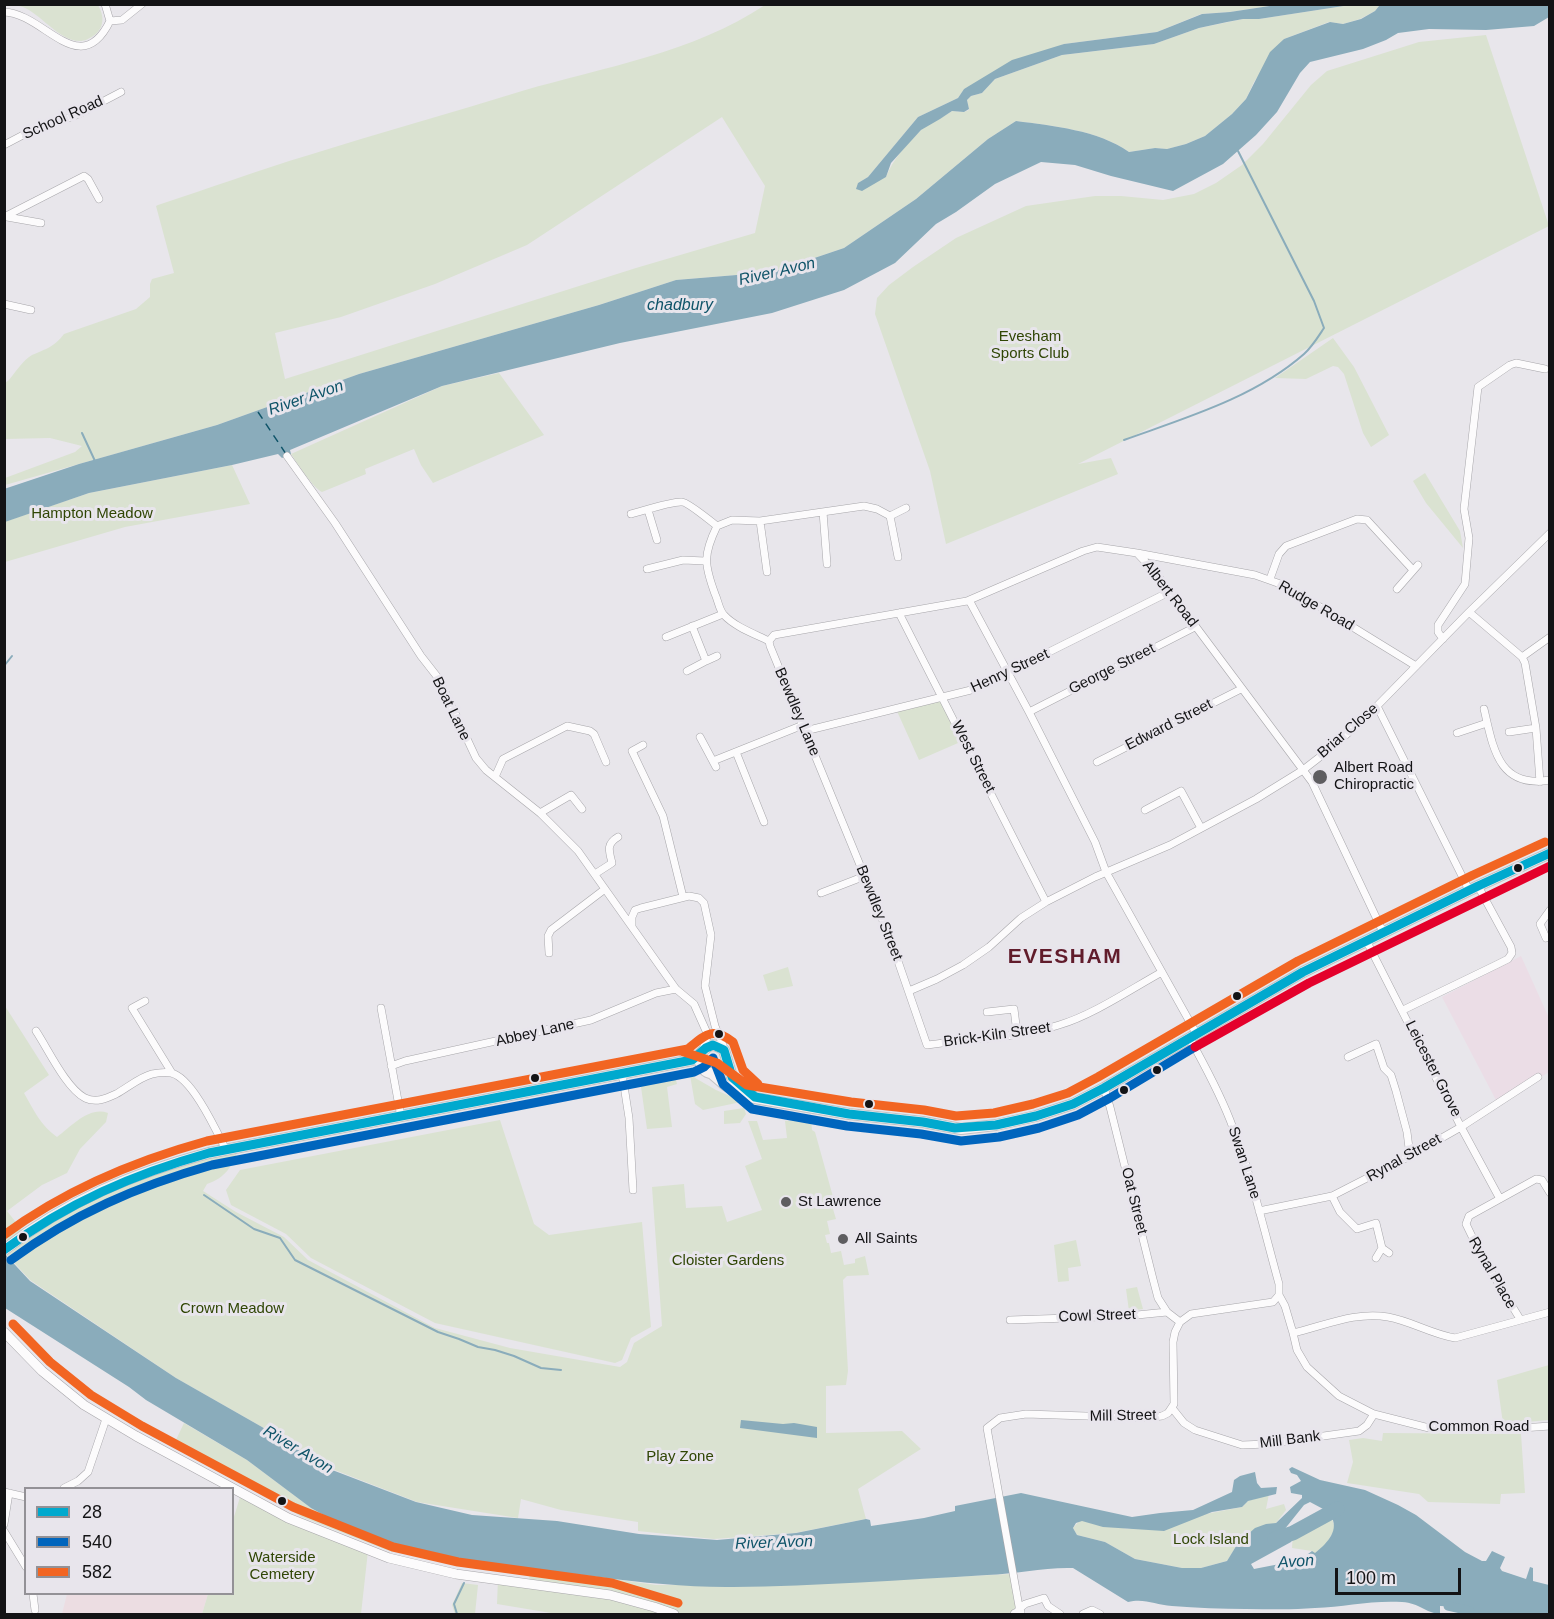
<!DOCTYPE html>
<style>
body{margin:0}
#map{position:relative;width:1554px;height:1619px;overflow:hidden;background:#e8e6eb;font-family:Arial,sans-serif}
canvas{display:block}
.frame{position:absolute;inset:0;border:6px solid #131315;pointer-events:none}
.legend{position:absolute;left:24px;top:1487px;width:210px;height:108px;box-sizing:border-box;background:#e8e5ec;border:2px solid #939196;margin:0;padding:8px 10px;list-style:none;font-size:18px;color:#131315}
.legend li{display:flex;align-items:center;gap:12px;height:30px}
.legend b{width:30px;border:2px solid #939196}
.scale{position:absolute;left:1335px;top:1568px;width:126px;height:27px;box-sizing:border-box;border:3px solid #131315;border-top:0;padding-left:8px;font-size:18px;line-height:21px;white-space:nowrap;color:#131315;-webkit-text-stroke:4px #e8e5ec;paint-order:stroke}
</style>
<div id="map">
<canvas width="1554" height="1619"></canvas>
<div class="frame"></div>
<ul class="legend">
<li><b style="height:8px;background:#00a9ce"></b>28</li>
<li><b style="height:8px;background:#0065bd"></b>540</li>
<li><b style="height:8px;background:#f26522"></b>582</li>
</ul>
<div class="scale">100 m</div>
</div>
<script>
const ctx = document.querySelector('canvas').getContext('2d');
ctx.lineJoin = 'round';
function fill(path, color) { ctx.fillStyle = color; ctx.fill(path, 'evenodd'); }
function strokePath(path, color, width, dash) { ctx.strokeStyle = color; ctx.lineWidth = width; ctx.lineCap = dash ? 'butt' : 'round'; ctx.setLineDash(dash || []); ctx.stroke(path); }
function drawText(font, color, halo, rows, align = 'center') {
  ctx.font = font + ' Arial,sans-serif'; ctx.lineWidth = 6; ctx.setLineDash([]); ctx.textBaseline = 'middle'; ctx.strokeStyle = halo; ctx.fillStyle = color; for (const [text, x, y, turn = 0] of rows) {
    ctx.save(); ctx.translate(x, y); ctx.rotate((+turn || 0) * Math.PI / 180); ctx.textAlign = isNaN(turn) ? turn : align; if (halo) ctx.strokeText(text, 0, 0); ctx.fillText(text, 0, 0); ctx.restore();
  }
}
const education = new Path2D(`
 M1521 956 1549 1018V1072L1498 1104 1442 997Z`);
const medical = new Path2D(`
 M67 1594H208L202 1614H62Z`);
const green = new Path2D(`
 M5 4 98 5C102 12 104 19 101 27 98 33 94 36 88 39 66 50 42 14 23 7 17 5 10 5 5 6Z
 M765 5H1276L1230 12 1201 14 1157 32 1064 44 964 89 958 98 918 117 868 177 858 183 886 177C892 161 907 143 920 131 928 123 942 118 952 111L964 112 969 110 967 100 971 96 982 93 995 79 1062 55 1154 44 1199 28 1243 19H1259L1350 5 1379 6 1375 11 1360 19 1343 24 1329 22 1284 39 1254 82 1246 99 1232 114 1205 136 1186 144 1167 149 1155 148 1129 152C1098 130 1053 126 1016 121L988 139 916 199 844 248 773 272 676 280 599 305 359 374 217 425 5 485V478L75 452 82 446 50 438 5 439V383L9 380C15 373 23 360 32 355 46 349 54 347 64 334L136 309 150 297V284L152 279 174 273 156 206 158 205C208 189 258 170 309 155 379 133 451 113 522 91 604 67 693 53 765 5ZM722 117 765 186 755 233 636 268 285 379 275 333 341 317 435 284 527 245Z
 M1486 35 1549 226 1078 464 1111 458 1118 474 946 544 930 471 875 314 877 298 889 285 913 267 956 238 1026 206 1095 196H1121L1163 200 1194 194 1216 183 1242 165 1263 144 1311 85 1327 71 1419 42Z
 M1333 338 1354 367 1389 435 1371 447 1363 433 1344 374 1338 367 1333 366 1306 379 1275 378Z
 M499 373 544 435 433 483 421 465 414 449 365 469 366 474 322 492C313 488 297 463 291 454L442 386Z
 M232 465 250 504 125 527 5 562 4 522 89 493Z
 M1425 473 1460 531 1463 548 1426 503 1413 481Z
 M943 697 965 740 919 760 896 709Z
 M788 967 793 986 768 991 763 975Z
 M5 1006 49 1075 24 1093C33 1109 41 1126 57 1137 72 1126 89 1106 108 1113L106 1122 80 1149 67 1173 42 1185 7 1211 22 1230 5 1246Z
 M674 1072 677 1084 667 1087 672 1127 647 1129 640 1080 644 1077Z
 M690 1075 716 1090 741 1101V1102L703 1110 695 1104Z
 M744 1108 746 1114 740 1123 724 1124V1111Z
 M811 1119 812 1130 815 1132 835 1204 833 1209 836 1219 827 1221 830 1234 825 1235 827 1243H829L831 1253 841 1251 844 1265 855 1263V1259L865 1256 869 1275 847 1276 843 1280 848 1371 846 1385 826 1386V1433L902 1431 921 1449 858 1489 866 1519 795 1533 714 1539 638 1531V1522L561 1510 521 1499 518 1518 417 1502 327 1467 262 1427 176 1378 30 1280 5 1253 107 1189 238 1149C233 1166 225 1178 207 1184L203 1191 236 1212 284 1237 308 1260 435 1328 510 1348 620 1367 627 1362 634 1343 662 1326 652 1187 684 1184 686 1208 722 1206 727 1222 762 1210 745 1166 762 1159 748 1121H757L763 1140 787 1138 785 1121Z
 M500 1120 534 1224 549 1235 642 1222 651 1327 631 1338 622 1360 615 1363 435 1323 311 1258 286 1234 231 1205 226 1190 240 1170Z
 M1076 1240 1081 1266 1068 1268 1069 1281 1058 1282 1054 1245Z
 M1137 1287 1143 1309 1129 1311 1126 1289Z
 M1549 1365V1420L1503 1424 1497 1380Z
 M184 1423 247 1460 311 1508 347 1528 393 1547 392 1552 302 1517 175 1442Z
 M1383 1433 1521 1434 1525 1493 1501 1494 1500 1504 1428 1502 1419 1494 1347 1483 1353 1462 1349 1440 1363 1438 1382 1441Z
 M241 1494 368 1551 361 1614H202L208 1594H232L233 1520Z
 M1269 1494 1266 1509 1284 1504 1286 1510 1276 1523 1255 1529 1238 1543 1227 1561 1201 1568H1182L1135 1559 1105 1542 1077 1535 1073 1528 1081 1519 1128 1529 1242 1507 1248 1501Z
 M1332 1518 1335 1529 1325 1546 1314 1554 1312 1551 1292 1548 1293 1533Z
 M530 1567 656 1585 824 1583 1011 1574 1019 1609 1015 1614H557L497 1604 498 1579 529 1583Z
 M462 1583 478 1585 475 1614H455L452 1605Z`);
const water = new Path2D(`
 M1276 5H1350L1259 19H1243L1227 22 1199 28 1154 44 1062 55 995 79 982 93 971 96 967 100 969 109 964 112 952 111 940 119 921 130 891 163 886 177 862 191 856 189 858 183 868 177 918 117 958 98 964 89 1012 60 1064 44 1157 32 1202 14 1230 12Z
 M1370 5H1549V17L1534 26 1486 30 1429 29 1398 33 1386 40 1363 49 1310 62 1300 73 1277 112 1256 135 1223 164 1173 191 1111 176 1075 165 1041 162 995 184 956 212 936 224 895 263 844 290 772 313 620 343 442 386 290 450 291 454 282 458 278 454 232 465 89 493 5 522 4 489 79 464 217 425 359 374 599 305 676 280 773 272 844 248 916 199 988 139 1016 121C1053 126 1098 130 1129 152L1155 148 1167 149 1186 144 1205 136 1232 114 1246 99 1270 52 1284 39 1330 22 1343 24 1361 19 1375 11 1379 6Z
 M4 1253 30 1281 176 1378 262 1427 327 1468 416 1502 472 1515 557 1521 639 1534 717 1540 796 1533 866 1519 870 1520 871 1526 924 1518 955 1511V1506L1021 1493 1132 1517 1160 1513 1193 1510 1232 1492 1234 1480 1240 1476 1255 1472 1257 1483 1261 1488 1277 1487 1276 1494 1248 1501 1242 1507 1212 1512 1164 1531 1103 1527 1082 1521 1076 1523 1073 1528 1077 1535 1105 1542 1135 1559 1182 1568H1201L1227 1561 1238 1543 1255 1528 1266 1524 1276 1523 1302 1498V1495L1291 1493 1290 1487 1301 1481 1297 1475 1291 1473 1289 1469 1292 1467 1320 1480 1365 1490 1398 1505 1416 1515 1465 1552 1482 1561H1486L1492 1551 1505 1557 1500 1568 1502 1571 1526 1579 1530 1567 1533 1568V1581L1549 1585V1614H1472L1467 1607 1440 1606V1614C1425 1613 1420 1603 1402 1602 1372 1600 1344 1607 1315 1608 1292 1610 1269 1609 1246 1609 1222 1609 1197 1608 1172 1606 1155 1605 1145 1598 1128 1602L1073 1568C1045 1567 1016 1574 987 1575 903 1580 817 1586 733 1587 646 1588 561 1569 475 1563L468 1565 463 1561 447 1556H430L393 1547 347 1528 311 1508 247 1460 146 1400 129 1387 5 1308ZM1310 1502 1325 1510 1318 1517 1321 1523 1332 1518C1339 1532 1325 1545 1315 1553L1312 1551 1300 1560 1254 1569 1251 1564 1291 1542 1294 1535 1292 1530 1287 1532 1284 1530 1304 1505Z
 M741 1420 783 1424 794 1423 817 1427V1438L740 1428Z`);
const stream = new Path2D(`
 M82 433 95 461
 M1124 440C1185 418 1254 398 1304 354 1312 347 1318 337 1324 328L1314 301 1238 151
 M4 666 12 656
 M204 1195 254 1229 280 1238 295 1260 438 1332 459 1339 478 1347 495 1350 514 1356 541 1368 561 1370
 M457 1614 454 1604 464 1583`);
const canal = new Path2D(`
 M1448 1606 1470 1611`);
const river = new Path2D(`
 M1275 1539 1293 1533 1337 1509`);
const ferry = new Path2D(`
 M258 412 286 454`);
const street = new Path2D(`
 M105 4 110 21
 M4 12C44 13 80 82 110 21L122 20 142 4
 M4 145 23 135 79 114 121 92
 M4 217 84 176 88 179 99 199
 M7 217 41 223
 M4 304 31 310
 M287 456 335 523 421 656 439 679 476 758 486 770 540 813 578 851 676 989 694 1004 707 1033V1037L703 1049
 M648 510 657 540
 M823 512 827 564
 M631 514C643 511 672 501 682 502 687 502 712 522 717 526
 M890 516 906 508
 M760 521 767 572
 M1137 553 1255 575 1286 586 1416 666
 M647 569 683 560 705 561
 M1270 579 1279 554 1286 546 1357 519 1367 520 1413 570
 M1397 589 1418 565
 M969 600 1029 712 1095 842 1106 872 1196 1033
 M1469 612 1522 657 1525 663 1536 728 1540 782
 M899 613 1046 902
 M692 626 706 661 717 656
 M666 637 723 614
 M1443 639 1438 632V625L1465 584 1469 538 1464 509 1478 387 1510 365 1516 363 1545 369
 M769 641 774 635 967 601 1083 551 1097 547 1137 553 1155 572 1312 782 1383 932
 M769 641 770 646 890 938 927 1045C969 1039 1019 1038 1059 1025 1093 1015 1131 989 1162 972
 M769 641C755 634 735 627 724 615 719 610 718 600 715 594 704 564 703 555 717 526L732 520 760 521 864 506 877 509 890 516 898 557
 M1522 657 1550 637
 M687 671 706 661
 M1377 706 1469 890
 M1484 709C1493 747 1498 789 1550 780
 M1029 712 1195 627
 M805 731 975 689 1169 592
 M1509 732 1536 728
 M1457 733 1487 723
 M700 737 716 767
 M643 745 632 751 663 816 683 897
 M736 752 764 822
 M713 761 803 725
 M1097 762 1241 689
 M495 777 503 759 567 726 590 731 594 734 606 762
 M1145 810 1181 791 1201 828
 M540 813 571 795 582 809
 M595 874 612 863C609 851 606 844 618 837
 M821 893 865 876
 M632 926V917L635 910 641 908 689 896 699 898 704 903 711 935 705 986 715 1026 723 1045 721 1047
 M1546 938 1540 924 1550 910
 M1366 940 1461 1127 1500 1199
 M549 953 548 936 551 930 605 889
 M909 991 937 979 963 965 989 947 1021 918 1046 902 1095 877 1170 845 1256 799 1303 770 1334 746 1377 706 1469 612 1550 533
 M145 1001 132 1008 172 1073
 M381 1008 401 1117
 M1403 1010 1496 965 1508 959 1512 953 1511 947 1478 886
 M987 1012 1014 1009 1017 1033
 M36 1031C48 1049 66 1088 85 1098 96 1103 105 1099 116 1094 127 1088 140 1077 152 1074 157 1073 165 1072 171 1073 192 1077 217 1132 226 1150
 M1189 1037C1204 1064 1219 1092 1230 1120 1251 1173 1264 1230 1279 1284V1295
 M1348 1057 1376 1044 1384 1068 1391 1075 1396 1091 1407 1132 1410 1156
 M391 1066 405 1061 591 1020 656 993 676 989
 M622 1073 629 1118 633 1190
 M1104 1088 1110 1107 1153 1279 1158 1298 1167 1312
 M1332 1196 1340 1212 1357 1229 1376 1223 1382 1248 1389 1253
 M1259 1211 1332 1196 1410 1156 1461 1127 1538 1077
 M1376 1258 1382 1248
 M1279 1295 1285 1306 1293 1333C1324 1326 1356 1311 1388 1317 1411 1321 1431 1334 1455 1338L1550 1312
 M1520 1319 1481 1255 1466 1224 1469 1216 1536 1179 1542 1180 1550 1193
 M1010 1320 1127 1316 1167 1312 1180 1322
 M1293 1333 1297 1350 1307 1367 1339 1396 1374 1414 1429 1428H1522L1550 1426
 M1172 1408 1184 1423 1195 1430 1242 1445 1267 1444 1359 1431 1367 1425 1374 1414
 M64 1488 78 1481 88 1472 106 1419
 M4 1492 26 1497
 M4 1524 9 1493
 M4 1531 26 1567
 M33 1594 35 1610
 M1019 1609 1025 1604 1044 1598 1048 1606 1060 1614
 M1020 1612 987 1428 1000 1418 1026 1414 1146 1418 1162 1416 1168 1413 1174 1404 1173 1342 1175 1332 1180 1322 1191 1314 1273 1302 1279 1295
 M1083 1614 1092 1610 1100 1614`);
const secondary = new Path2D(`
 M4 1332 42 1371 84 1405 136 1436 288 1518 389 1558 456 1574 610 1595 654 1607 674 1614
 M1015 1614 1020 1612V1614`);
const primary = new Path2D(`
 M700 1054C696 1075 721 1081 727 1062
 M711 1073 725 1085 743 1096 849 1114 923 1122 961 1129 996 1125 1036 1116 1073 1104 1104 1088 1303 972 1478 886 1550 853
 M4 1250C66 1201 134 1173 209 1153L692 1060C705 1054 706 1037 724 1050L732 1077 752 1095`);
const bus1 = new Path2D(`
 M4 1250C67 1203 134 1174 209 1153L692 1060 706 1048 713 1045 724 1050 732 1077 755 1097 849 1114 923 1122 955 1128 996 1125 1036 1116 1073 1104 1104 1088 1303 972 1478 886 1550 853`);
const bus2 = new Path2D(`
 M11 1260C73 1214 138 1186 212 1165L694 1072 704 1067 713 1058 723 1084 752 1109 847 1126 921 1134 961 1141 999 1137 1039 1128 1078 1115 1110 1098 1195 1047`);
const bus3 = new Path2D(`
 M681 1051 717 1063 747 1085 851 1102 924 1110 956 1116 994 1113 1033 1104 1068 1093 1098 1077 1298 961 1473 875 1545 842
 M4 1235C65 1190 134 1161 207 1141L688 1049C705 1035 712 1026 733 1042L743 1070 758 1084
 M13 1324 50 1362 91 1395 142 1426 293 1507 393 1547 458 1562 612 1583 678 1603`);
const bus4 = new Path2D(`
 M1195 1047 1309 983 1550 866`);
const markers = [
 [1320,777,8,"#5e5d60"],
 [1518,868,5,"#131315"],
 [1237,996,5,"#131315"],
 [719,1034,5,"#131315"],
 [1157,1070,5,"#131315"],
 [535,1078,5,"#131315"],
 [1124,1090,5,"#131315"],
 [869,1104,5,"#131315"],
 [786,1202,6,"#5e5d60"],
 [23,1237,5,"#131315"],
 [843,1239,6,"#5e5d60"],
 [282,1501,5,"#131315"]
];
const streetNames = [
 ["School Road",63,118,-24],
 ["Albert Road",1170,594,52],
 ["Rudge Road",1316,606,30],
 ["George Street",1112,669,-27],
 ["Henry Street",1010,671,-25],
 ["Boat Lane",451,709,64],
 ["Bewdley Lane",797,712,67],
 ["Edward Street",1169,725,-27],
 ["Briar Close",1348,731,-41],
 ["West Street",973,757,63],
 ["Bewdley Street",879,913,68],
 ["Abbey Lane",535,1033,-13],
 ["Brick-Kiln Street",997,1035,-8],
 ["Leicester Grove",1433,1069,63],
 ["Rynal Street",1404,1158,-29],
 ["Swan Lane",1244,1163,72],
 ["Oat Street",1134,1201,76],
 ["Rynal Place",1492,1273,60],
 ["Cowl Street",1097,1316,-2],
 ["Mill Street",1123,1416,-1],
 ["Common Road",1479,1427],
 ["Mill Bank",1290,1440,-7]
];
const parkNames = [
 ["Evesham",1030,337],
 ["Sports Club",1030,354],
 ["Hampton Meadow",92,514],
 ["Cloister Gardens",728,1261],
 ["Crown Meadow",232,1309],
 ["Play Zone",680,1457],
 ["Lock Island",1211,1540],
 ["Waterside",282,1558],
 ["Cemetery",282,1575]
];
const poiNames = [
 ["Albert Road",1334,768],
 ["Chiropractic",1334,785],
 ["St Lawrence",798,1202],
 ["All Saints",855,1239]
];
const waterNames = [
 ["River Avon",777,272,-13],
 ["chadbury",680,306],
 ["River Avon",306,398,-19],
 ["River Avon",298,1450,31],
 ["River Avon",774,1543,-2],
 ["Avon",1296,1562,-4]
];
const districtNames = [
 ["EVESHAM",1065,957]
];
fill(education, '#ebdde6');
fill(medical, '#ecdde2');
fill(green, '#dae2d1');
fill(water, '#8aacbb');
strokePath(stream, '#8aacbb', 2);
strokePath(canal, '#8aacbb', 9);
strokePath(river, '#8aacbb', 15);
strokePath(ferry, '#0f5469', 1.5, [8, 6]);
strokePath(street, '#a7a6aa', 8);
strokePath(secondary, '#a7a6aa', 10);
strokePath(primary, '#c3c2c4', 12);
strokePath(street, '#fcfbfc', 7);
strokePath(secondary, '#fcfbfc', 9);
strokePath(primary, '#f6f2f3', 10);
strokePath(bus1, '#00a9ce', 9);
strokePath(bus2, '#0065bd', 9);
strokePath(bus3, '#f26522', 9);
strokePath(bus4, '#e4002b', 9);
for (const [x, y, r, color] of markers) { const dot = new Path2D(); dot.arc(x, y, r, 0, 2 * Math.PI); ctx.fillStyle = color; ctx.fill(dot); strokePath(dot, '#e8e5ec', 2); }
drawText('15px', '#131315', '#e8e5ec', streetNames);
drawText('15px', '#304605', '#e8e5ec', parkNames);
drawText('15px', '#131315', '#e8e5ec', poiNames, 'left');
drawText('italic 16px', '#0f5469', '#e8e5ec', waterNames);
ctx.letterSpacing = '1.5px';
drawText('bold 21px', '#611c2b', '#e8e5ec', districtNames);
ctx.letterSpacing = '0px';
</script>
